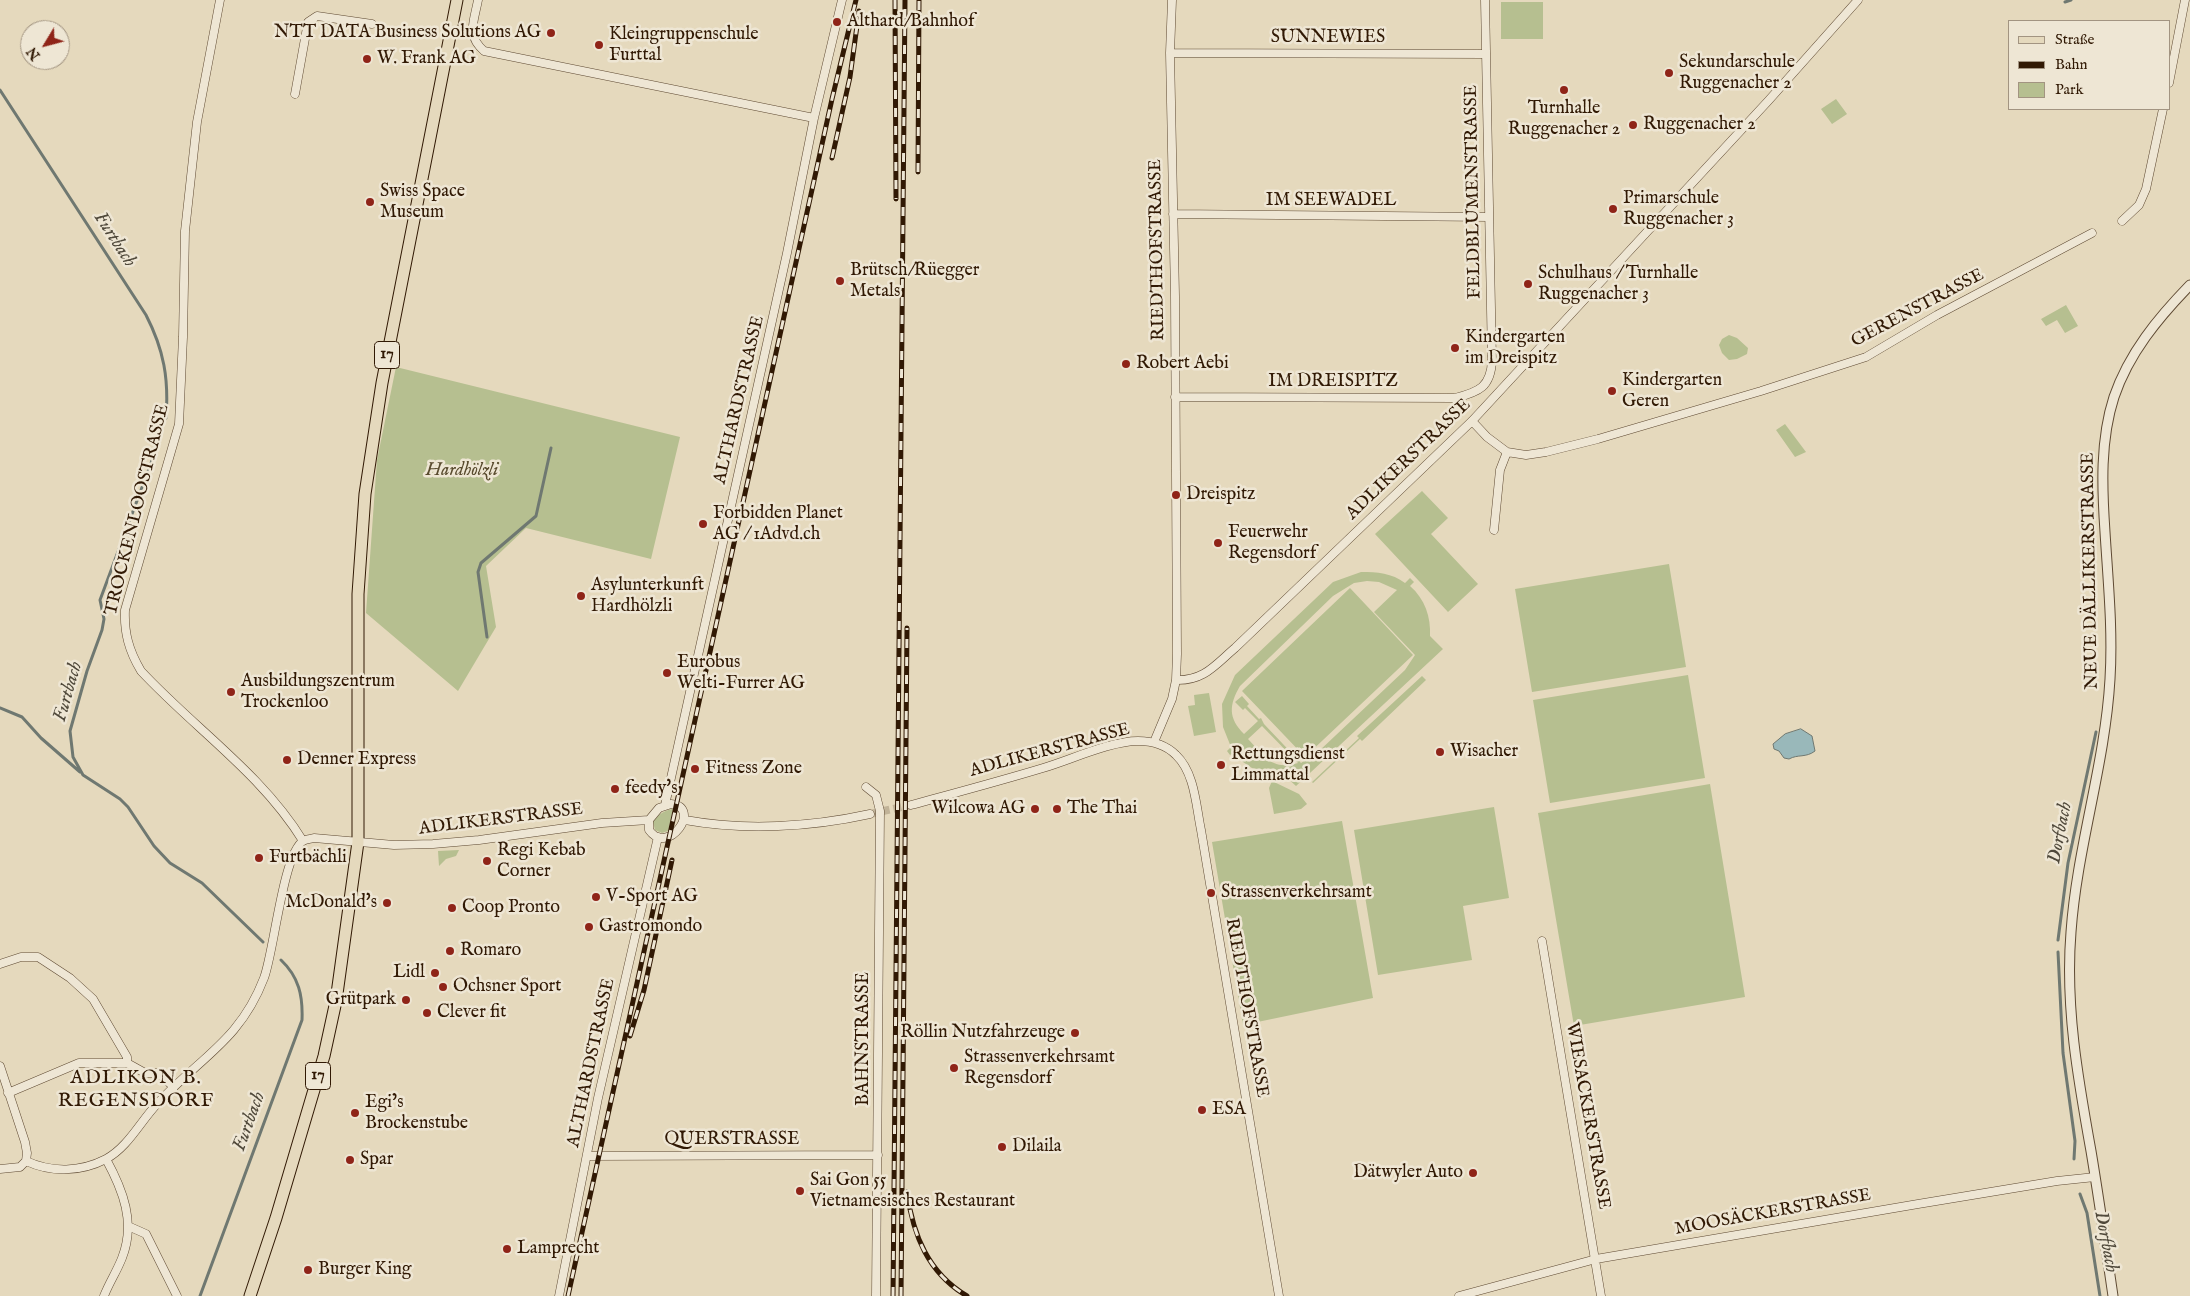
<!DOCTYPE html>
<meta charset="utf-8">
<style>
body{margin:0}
#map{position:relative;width:2190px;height:1296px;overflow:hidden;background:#e5d9bd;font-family:"IM FELL English",serif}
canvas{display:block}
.legend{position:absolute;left:2008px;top:20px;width:162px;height:90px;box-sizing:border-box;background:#eee6d4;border:1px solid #a29481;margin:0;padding:6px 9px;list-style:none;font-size:15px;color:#311904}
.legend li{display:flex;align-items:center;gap:10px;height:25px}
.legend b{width:25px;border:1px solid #a29481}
.north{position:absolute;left:20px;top:20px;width:50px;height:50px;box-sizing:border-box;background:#eee6d4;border:1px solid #a29481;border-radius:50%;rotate:233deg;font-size:14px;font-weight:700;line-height:20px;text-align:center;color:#311904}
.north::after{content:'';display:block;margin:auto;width:18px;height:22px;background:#8f2418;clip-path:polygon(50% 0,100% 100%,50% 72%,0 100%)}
</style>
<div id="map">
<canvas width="2190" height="1296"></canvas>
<ul class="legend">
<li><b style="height:6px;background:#e5d9bd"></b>Straße</li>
<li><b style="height:6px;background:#311904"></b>Bahn</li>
<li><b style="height:14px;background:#b6bf90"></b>Park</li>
</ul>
<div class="north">N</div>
</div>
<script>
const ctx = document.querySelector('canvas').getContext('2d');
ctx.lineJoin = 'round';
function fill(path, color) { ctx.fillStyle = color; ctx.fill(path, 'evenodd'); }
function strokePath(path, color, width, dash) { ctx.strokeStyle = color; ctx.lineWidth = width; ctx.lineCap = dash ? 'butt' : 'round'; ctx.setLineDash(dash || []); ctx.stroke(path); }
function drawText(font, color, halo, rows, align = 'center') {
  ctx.font = font + ' "IM FELL English",serif'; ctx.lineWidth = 5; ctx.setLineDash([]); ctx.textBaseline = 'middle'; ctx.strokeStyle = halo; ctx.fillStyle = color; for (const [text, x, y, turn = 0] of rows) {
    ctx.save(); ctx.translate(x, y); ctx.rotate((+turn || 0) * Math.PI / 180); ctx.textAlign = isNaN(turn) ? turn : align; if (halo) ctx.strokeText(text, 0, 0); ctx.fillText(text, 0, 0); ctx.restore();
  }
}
const green = new Path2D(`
 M1501 2H1543V39H1501Z
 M1836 99 1847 114 1832 124 1821 109Z
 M2066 305 2078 326 2065 333 2057 320 2046 326 2041 319Z
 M1729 335 1737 338 1748 348 1747 354 1737 359 1729 360 1722 353 1719 345 1722 339Z
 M396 367 680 437 651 559 526 528 486 566 496 627 458 691 366 613 377 460Z
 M1785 424 1806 452 1795 457 1776 430Z
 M1422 491 1448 518 1431 534 1478 584 1448 612 1375 534Z
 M1669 564 1686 667 1532 692 1515 589Z
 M1361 572C1377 572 1392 573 1405 583L1410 578 1414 582 1410 586C1425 599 1431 617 1430 636L1443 649 1296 786 1285 776 1270 775 1252 768 1243 762 1234 752 1230 755 1227 751 1231 747 1223 727 1222 704 1235 675 1333 582ZM1367 581 1379 582 1397 590 1374 612 1415 655 1405 670 1318 752 1301 763 1264 724 1261 718 1259 719 1247 706 1249 704 1242 696 1235 702 1243 710 1245 708 1258 721 1244 734C1228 718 1229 705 1240 686L1333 596 1354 583ZM1262 726 1298 763C1272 771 1264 756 1248 739Z
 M1350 588 1413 655 1305 757 1242 691Z
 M1688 675 1705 778 1550 803 1533 700Z
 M1422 676 1426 680 1362 741 1360 739 1313 783 1312 782 1359 738 1357 736Z
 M1209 693 1216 732 1194 736 1188 706 1195 705 1194 695Z
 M1272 781 1299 794 1307 804 1301 809 1274 814 1269 788Z
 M1710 784 1745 997 1574 1026 1538 813Z
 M1494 807 1509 898 1463 906 1472 960 1378 975 1354 830Z
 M673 809 668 831 662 833 655 830 653 822C658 815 664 810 673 809Z
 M1342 821 1373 998 1243 1025 1212 842Z
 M459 850 456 856 446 859 439 866 438 851Z`);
const water = new Path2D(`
 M1801 729 1812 736 1815 751C1806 758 1798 754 1789 759L1784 758 1779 751 1774 749 1773 744 1785 734Z`);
const stream = new Path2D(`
 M2065 2 2071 0
 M0 90 146 315C164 350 169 379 166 418
 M160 439 100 600 104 619 102 630 87 671 70 731 73 757 83 775 120 799 128 807 154 846 170 863 202 883 263 942
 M487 637 478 572 481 563 536 516 551 448
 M0 708 22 717 41 738 80 772
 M2058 940 2068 863 2096 732
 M2058 952 2063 1053 2075 1141 2074 1159
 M2080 1194 2087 1213 2100 1296
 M200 1296 302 1020C303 996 299 977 281 960`);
const minorTunnel = new Path2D(`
 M870 814 911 805`);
const minor = new Path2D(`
 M220 0 197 122 185 231 183 337 179 424 125 610C124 633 129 651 141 671 194 728 262 774 303 841
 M478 0C474 22 466 35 484 51L814 118
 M1170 53 1486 54
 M2169 83 2185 0
 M295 94 308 22 317 16 372 24
 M1173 214 1489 217
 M2122 221 2139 205 2146 189 2163 109
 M1175 397 1455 398C1479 392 1491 387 1492 360L1485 0
 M1472 421 1487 437 1507 452 1526 455 1546 452 1598 439 1761 391 1866 357 1937 315 2092 233
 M1494 530 1500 470 1507 452
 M1176 680C1204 681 1215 665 1235 648L1472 421 1769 100 1858 0
 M1154 742 1172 699 1176 680 1177 654 1175 296 1170 53 1172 0
 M866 787 876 795 880 811 876 1296
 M671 804C703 807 668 857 649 830V820L659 808Z
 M665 805 787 253 814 118 842 0
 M911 805C955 793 1000 781 1043 768 1070 760 1111 741 1138 741 1152 741 1166 745 1176 755 1195 773 1196 806 1201 830L1279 1296
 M685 820C745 831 811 827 870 814
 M1542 941 1601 1296
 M0 964 21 957H38L70 978 93 999 127 1057V1063
 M0 1066 25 1142 27 1153 26 1161
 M8 1093 79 1063H127L145 1073H158L174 1087
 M587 1156 878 1155
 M26 1161C52 1173 81 1172 106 1159 128 1147 140 1122 157 1104 199 1058 240 1041 264 978 274 952 283 854 303 841 306 839 311 839 314 838L394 845 433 844 479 840 602 823 649 820
 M0 1169 20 1167 26 1161
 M128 1226 146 1234 177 1296
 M104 1296C109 1283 117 1271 122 1258 136 1223 123 1190 106 1159
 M559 1296 598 1098 658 837
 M1459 1296 1596 1259 1918 1204 2057 1181 2095 1177`);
const tertiary = new Path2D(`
 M2113 1296C2106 1248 2099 1199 2091 1151 2078 1079 2065 1006 2071 932 2077 847 2105 765 2110 679 2113 630 2108 581 2105 532 2102 488 2100 440 2114 397 2129 353 2158 318 2190 285`);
const primary = new Path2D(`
 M250 1296 276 1218 324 1056 336 1001 358 842V594L365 494 382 383 457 0`);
const rail = new Path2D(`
 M895 0 896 199
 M832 158 850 77 859 11
 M918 172 919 0
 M630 1036 644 990 672 860
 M907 1192C913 1235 928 1273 967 1296
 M568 1296 832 99 856 0
 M893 1296 905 0
 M901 1296 907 628`);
const markers = [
 [837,22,5,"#8f2418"],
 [551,33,5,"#8f2418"],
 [599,45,5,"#8f2418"],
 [367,59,5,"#8f2418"],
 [1669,73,5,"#8f2418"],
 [1564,90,5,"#8f2418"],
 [1633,125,5,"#8f2418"],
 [370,202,5,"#8f2418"],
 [1613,209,5,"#8f2418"],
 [840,281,5,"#8f2418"],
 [1528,284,5,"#8f2418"],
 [1455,348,5,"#8f2418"],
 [1126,364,5,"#8f2418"],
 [1612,391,5,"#8f2418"],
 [1176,495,5,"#8f2418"],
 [703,524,5,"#8f2418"],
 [1218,543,5,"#8f2418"],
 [581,596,5,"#8f2418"],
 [667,673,5,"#8f2418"],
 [231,692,5,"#8f2418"],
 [1440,752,5,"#8f2418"],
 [287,760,5,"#8f2418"],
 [1221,765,5,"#8f2418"],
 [695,769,5,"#8f2418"],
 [615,789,5,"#8f2418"],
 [1035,809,5,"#8f2418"],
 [1057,809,5,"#8f2418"],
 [259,858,5,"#8f2418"],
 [487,861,5,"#8f2418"],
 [1211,893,5,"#8f2418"],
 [596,897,5,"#8f2418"],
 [387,903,5,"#8f2418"],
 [452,908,5,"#8f2418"],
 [589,927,5,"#8f2418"],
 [450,951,5,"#8f2418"],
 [435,973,5,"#8f2418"],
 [443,987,5,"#8f2418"],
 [406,1000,5,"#8f2418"],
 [427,1013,5,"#8f2418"],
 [1075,1033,5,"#8f2418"],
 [954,1068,5,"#8f2418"],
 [1202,1110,5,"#8f2418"],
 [355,1113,5,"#8f2418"],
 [1002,1147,5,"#8f2418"],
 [350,1160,5,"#8f2418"],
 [1473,1173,5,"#8f2418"],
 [800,1191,5,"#8f2418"],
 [507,1249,5,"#8f2418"],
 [308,1270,5,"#8f2418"]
];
const shields = [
 [387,355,25],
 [318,1076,25]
];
const shieldNames = [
 ["17",387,355],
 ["17",318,1076]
];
const poiNames = [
 ["Althard/Bahnhof",847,22],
 ["NTT DATA Business Solutions AG",541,33,"right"],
 ["Kleingruppenschule",609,35],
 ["Furttal",609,56],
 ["W. Frank AG",377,59],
 ["Sekundarschule",1679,63],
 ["Ruggenacher 2",1679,84],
 ["Turnhalle",1564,109,"center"],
 ["Ruggenacher 2",1564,130,"center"],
 ["Ruggenacher 2",1643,125],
 ["Swiss Space",380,192],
 ["Museum",380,213],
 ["Primarschule",1623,199],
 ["Ruggenacher 3",1623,220],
 ["Brütsch/Rüegger",850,271],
 ["Metals",850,292],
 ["Schulhaus / Turnhalle",1538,274],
 ["Ruggenacher 3",1538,295],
 ["Kindergarten",1465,338],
 ["im Dreispitz",1465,359],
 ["Robert Aebi",1136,364],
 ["Kindergarten",1622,381],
 ["Geren",1622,402],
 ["Dreispitz",1186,495],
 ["Forbidden Planet",713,514],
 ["AG / 1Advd.ch",713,535],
 ["Feuerwehr",1228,533],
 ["Regensdorf",1228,554],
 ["Asylunterkunft",591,586],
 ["Hardhölzli",591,607],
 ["Eurobus",677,663],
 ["Welti-Furrer AG",677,684],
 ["Ausbildungszentrum",241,682],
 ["Trockenloo",241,703],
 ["Wisacher",1450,752],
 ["Rettungsdienst",1231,755],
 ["Limmattal",1231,776],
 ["Denner Express",297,760],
 ["Fitness Zone",705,769],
 ["feedy's",625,789],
 ["Wilcowa AG",1025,809,"right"],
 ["The Thai",1067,809],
 ["Regi Kebab",497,851],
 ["Corner",497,872],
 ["Furtbächli",269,858],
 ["Strassenverkehrsamt",1221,893],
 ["V-Sport AG",606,897],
 ["McDonald's",377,903,"right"],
 ["Coop Pronto",462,908],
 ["Gastromondo",599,927],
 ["Romaro",460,951],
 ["Lidl",425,973,"right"],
 ["Ochsner Sport",453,987],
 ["Grütpark",396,1000,"right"],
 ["Clever fit",437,1013],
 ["Röllin Nutzfahrzeuge",1065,1033,"right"],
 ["Strassenverkehrsamt",964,1058],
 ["Regensdorf",964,1079],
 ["Egi’s",365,1103],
 ["Brockenstube",365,1124],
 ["ESA",1212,1110],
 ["Dilaila",1012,1147],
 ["Spar",360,1160],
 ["Dätwyler Auto",1463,1173,"right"],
 ["Sai Gon 55",810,1181],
 ["Vietnamesisches Restaurant",810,1202],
 ["Lamprecht",517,1249],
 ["Burger King",318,1270]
];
const streetNames = [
 ["SUNNEWIES",1328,38],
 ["FELDBLUMENSTRASSE",1474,192,-91],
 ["IM SEEWADEL",1331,201],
 ["RIEDTHOFSTRASSE",1158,250,-91],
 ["GERENSTRASSE",1918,309,-28],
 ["IM DREISPITZ",1333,382],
 ["ALTHARDSTRASSE",740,400,-77],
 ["ADLIKERSTRASSE",1409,460,-44],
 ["TROCKENLOOSTRASSE",138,510,-76],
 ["NEUE DÄLLIKERSTRASSE",2091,571,-91],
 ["ADLIKERSTRASSE",1050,751,-15],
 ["ADLIKERSTRASSE",501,820,-7],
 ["RIEDTHOFSTRASSE",1246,1008,80],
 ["BAHNSTRASSE",864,1039,-90],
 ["ALTHARDSTRASSE",592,1063,-78],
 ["WIESACKERSTRASSE",1587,1116,80],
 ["QUERSTRASSE",732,1140],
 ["MOOSÄCKERSTRASSE",1773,1213,-10]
];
const parkNames = [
 ["Hardhölzli",462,471]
];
const waterNames = [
 ["Furtbach",114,240,57],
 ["Furtbach",69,692,-74],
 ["Dorfbach",2061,833,-79],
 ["Furtbach",250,1122,-70],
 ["Dorfbach",2105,1242,79]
];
const quarterNames = [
 ["ADLIKON B.",136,1079],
 ["REGENSDORF",136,1102]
];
fill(green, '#b6bf90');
fill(water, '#99b8ba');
strokePath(water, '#6f7871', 1);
strokePath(stream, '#6f7871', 3);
strokePath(minorTunnel, '#c1b398', 8, [8, 4]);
strokePath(minor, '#5e4932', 9);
strokePath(tertiary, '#5e4932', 11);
strokePath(primary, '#311904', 13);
strokePath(minor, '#eee6d4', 8);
strokePath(tertiary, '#eee6d4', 9);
strokePath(primary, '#e5d9bd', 11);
strokePath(rail, '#311904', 5);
strokePath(rail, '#eee6d4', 3, [9]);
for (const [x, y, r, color] of markers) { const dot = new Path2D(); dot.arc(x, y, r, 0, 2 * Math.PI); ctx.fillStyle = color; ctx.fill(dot); strokePath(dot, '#eee6d4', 2); }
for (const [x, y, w] of shields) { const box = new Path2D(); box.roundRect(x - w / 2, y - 13.5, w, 27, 4); ctx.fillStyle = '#eee6d4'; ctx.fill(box); strokePath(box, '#311904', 1); }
drawText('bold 16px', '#311904', null, shieldNames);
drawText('18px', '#311904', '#eee6d4', poiNames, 'left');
drawText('18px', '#311904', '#eee6d4', streetNames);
drawText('italic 18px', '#594b2e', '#eee6d4', parkNames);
drawText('italic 19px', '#50493b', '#eee6d4', waterNames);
ctx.letterSpacing = '1px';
drawText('20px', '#311904', '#eee6d4', quarterNames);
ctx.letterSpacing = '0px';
</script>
